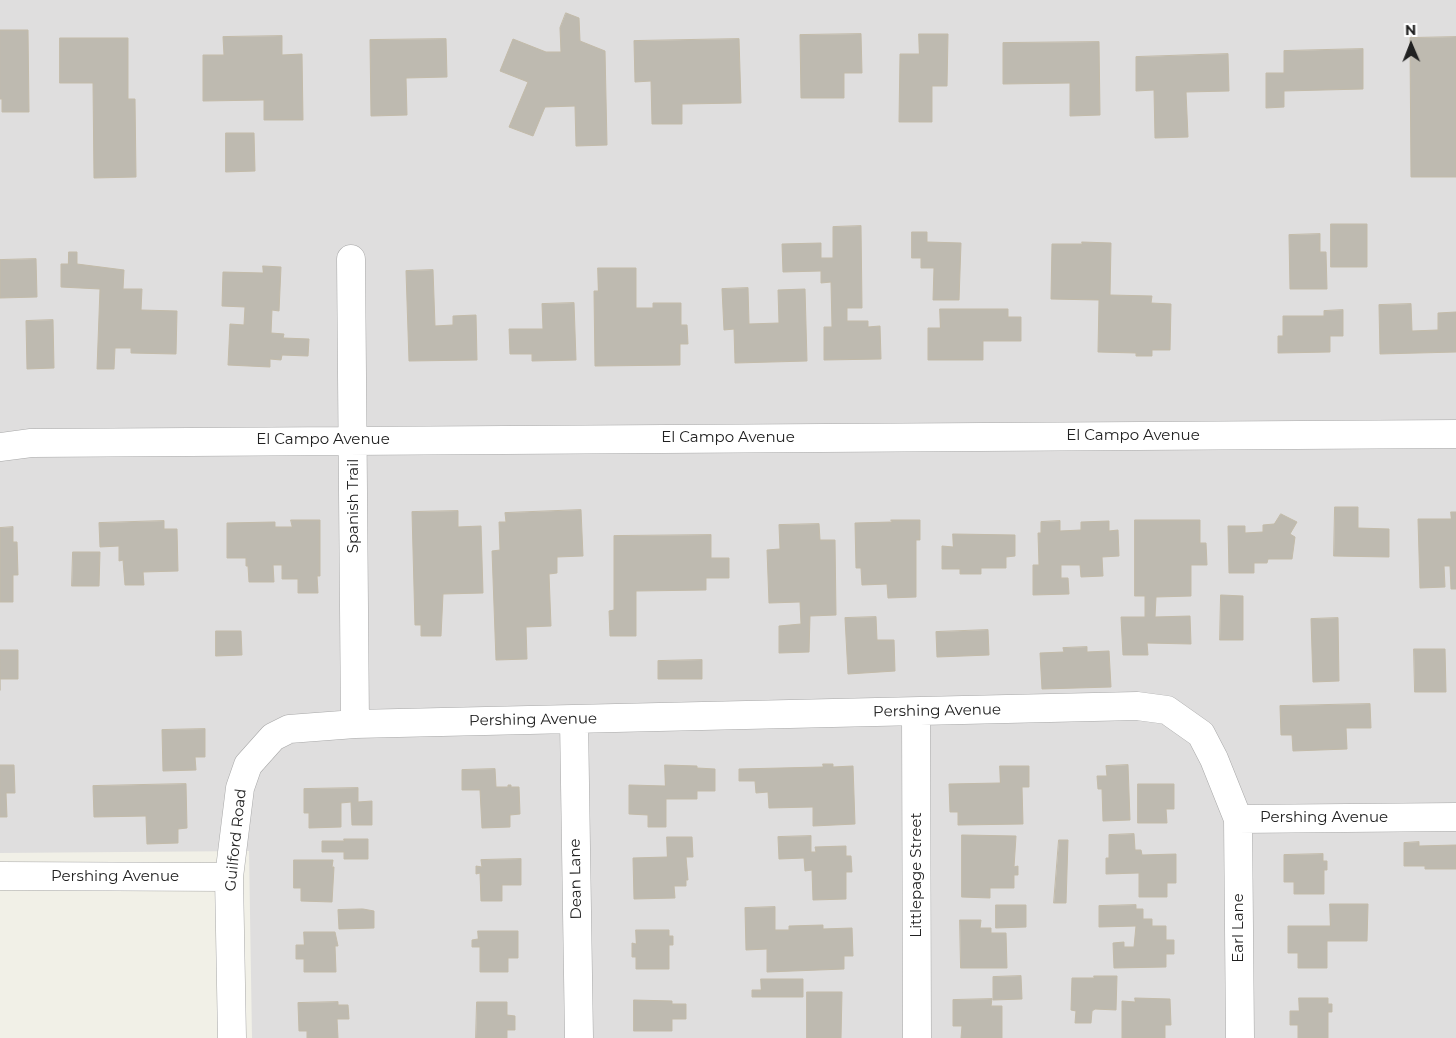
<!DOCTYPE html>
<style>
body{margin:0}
#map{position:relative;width:1456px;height:1038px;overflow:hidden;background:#f1f0e7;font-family:Montserrat,sans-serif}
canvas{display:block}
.north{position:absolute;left:1386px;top:20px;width:50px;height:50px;-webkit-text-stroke:4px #fff;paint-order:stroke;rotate:359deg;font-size:14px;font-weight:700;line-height:20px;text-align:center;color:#212121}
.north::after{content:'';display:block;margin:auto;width:18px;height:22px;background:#212121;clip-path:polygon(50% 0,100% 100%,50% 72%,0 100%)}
</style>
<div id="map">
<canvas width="1456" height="1038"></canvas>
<div class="north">N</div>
</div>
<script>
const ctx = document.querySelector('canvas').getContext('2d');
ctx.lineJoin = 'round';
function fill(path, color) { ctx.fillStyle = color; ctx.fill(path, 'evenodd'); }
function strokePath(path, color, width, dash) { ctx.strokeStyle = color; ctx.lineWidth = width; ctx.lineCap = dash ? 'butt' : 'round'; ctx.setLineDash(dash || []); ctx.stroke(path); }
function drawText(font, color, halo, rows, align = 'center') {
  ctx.font = font + ' Montserrat,sans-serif'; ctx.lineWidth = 4; ctx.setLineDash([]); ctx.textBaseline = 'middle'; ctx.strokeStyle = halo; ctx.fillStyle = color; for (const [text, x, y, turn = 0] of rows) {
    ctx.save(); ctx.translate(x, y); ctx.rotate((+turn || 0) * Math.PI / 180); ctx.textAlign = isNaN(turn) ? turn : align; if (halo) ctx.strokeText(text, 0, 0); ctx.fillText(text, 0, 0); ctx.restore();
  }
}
const residential = new Path2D(`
 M0 0H1456V1038H252L249 851 0 853Z`);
const building = new Path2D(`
 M566 13 579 18 580 41 605 51 607 145 576 146 575 106 545 107 533 136 509 127 528 82 500 71 513 39 546 52H561L560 28Z
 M0 30H28L29 112H2V99H0Z
 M861 34 862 73H844V98H801L800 35Z
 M919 34H948L947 86H932V122H899L900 54H919Z
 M282 36V55L302 54 303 120H264V100L203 101V55H224L223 37Z
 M1456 37V177H1411L1410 38Z
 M60 38H128V99H135L136 177 94 178 93 83H60Z
 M446 39 447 77 406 78 407 115 371 116 370 40Z
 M739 39 741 103 682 104V124H652L651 81 635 82 634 41Z
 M1099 42 1100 115 1070 116V83L1003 84V43Z
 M1363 49V89L1284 91V107L1266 108V73H1284V51Z
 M1228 54 1229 91 1186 92 1188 137 1155 138 1154 90 1136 91V57Z
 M226 133H254L255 171 226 172Z
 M1331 224H1367V267H1331Z
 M861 226 862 308H847V321H868V327L880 326 881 359 824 360V327H832L831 282 821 283V271L783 272 782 244 821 243V258H833V227Z
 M912 232H927V242L961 243 959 300H933L934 268H921V258H912Z
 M1320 234V252H1326L1327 289H1290L1289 235Z
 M1082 242 1111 243 1110 295 1152 296 1151 303 1171 304 1170 350H1152V356H1136V353L1098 352 1099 300 1051 299 1052 244H1082Z
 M69 252H77V264L124 270 123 289H142L141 310 177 311 176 354 131 353V348H115L114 369H97L100 289 61 287V264H68Z
 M36 259 37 297 0 298V260Z
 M263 266 281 267 279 311 272 310 271 333 284 334 283 338 309 339 308 356 282 355 281 360 270 359V367L228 365 230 324 244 325 245 307 222 306 223 272 263 273Z
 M598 268H636V308H653V303H681V325H687L688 344H680V365L595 366 594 291H598Z
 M433 270 435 326 453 325V316L476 315 477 360 409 361 406 271Z
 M748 288 749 324 779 323 778 290 805 289 807 361 735 363 734 329 724 330 722 289Z
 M574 303 576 360 532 361V354H510L509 329H543L542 304Z
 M1411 304 1412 331 1438 330V313L1456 312V352L1380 354 1379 305Z
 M940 309H1008V317H1021V341H983V360H928V328H940Z
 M1343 310V336H1330V352L1278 353V336H1283V316H1324V311Z
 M53 320 54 368 27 369 26 321Z
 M1335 507H1358V528L1389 529V557L1334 556Z
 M581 510 583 556 557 557V573L549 574 551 626 526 627 527 659 496 660 492 551 500 550 499 522H506L505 513Z
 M458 511V527L481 526 483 593 443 594 441 636H421V625H415L412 512Z
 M1451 512H1456V589H1451L1450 566H1444L1445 587 1420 588 1418 519H1451Z
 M1281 514 1297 522 1290 534 1295 537 1292 559H1268L1267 563H1254V573H1229L1228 526H1245V533L1263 532V525L1274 524Z
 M291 520H320V576H317L318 593H298V579H282V565H273L274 582H249L248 566H246V558H227V523L275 522V527H292Z
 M891 520H920V540H916V597L888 598 887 584 862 585 861 568H856L855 523 892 522Z
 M1135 520H1200V543H1206L1207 565H1191V596L1156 597 1155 617 1190 616 1191 644 1147 643 1148 655H1123L1121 617H1145V596H1135Z
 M164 521V529H177L178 571 143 572 144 585H125L123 560 119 561V546L100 547 99 523Z
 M1060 521V531L1081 530V522L1109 521V531L1118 530 1119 556 1102 557 1103 576 1081 577 1080 565H1061V578H1068L1069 594 1033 595V565H1039L1038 533H1041V522Z
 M819 524 820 540H835L836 615 810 616 809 652 779 653V626L801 624 800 602 769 603 767 550 780 549 779 525Z
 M13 527V542H17L18 575H13V602H0V528Z
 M953 534 1015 535V556L1006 557V568H981V574H960V569H942V546L953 547Z
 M711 535V558H729V578H706V590L636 591V636H610L609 611 614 610V536Z
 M73 552H100L99 586H72Z
 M1221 595 1243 596V640H1220Z
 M876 617 877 640H894L895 671 848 674 845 618Z
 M1338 618 1339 681 1313 682 1311 619Z
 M988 630 989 655 937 657 936 632Z
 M216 631H241L242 655 216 656Z
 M1087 647V652L1109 651 1111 687 1042 689 1040 653 1064 652 1063 648Z
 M1414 649H1445L1446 692H1415Z
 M0 650H18V679H0V690Z
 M702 660V679H658V661Z
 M1370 704 1371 728H1346L1347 749 1293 751 1292 735H1281L1280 706Z
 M205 729V757H195L196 770 163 771 162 730Z
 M823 764H833V767L853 766 855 824 813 826V807L769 808 768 792 756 793 755 781H739V769L823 767Z
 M0 765H14L15 793H6L7 817H0Z
 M665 765 697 766V768L715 769V791H697V799H666V827H648V815L629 814V785L665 786Z
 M1128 765 1130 820 1103 821 1102 789H1098L1097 776H1107L1106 766Z
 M1000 766H1029V787H1022L1023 824 958 825V812H950L949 784 1000 783Z
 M495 769 496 787H508V785H511V787H519L520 814 510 815V827L482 828 480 790H462V770Z
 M186 784 187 828 178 829V843L147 844 146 816 94 817 93 786Z
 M1138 784H1174V809H1166L1167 823H1138Z
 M358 788V802L372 801V825H352L351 802 341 803V827L309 828V813H304V789Z
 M1134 834 1135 850H1141L1142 855 1176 854V883H1167V897H1139V873L1106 874V858H1109V835Z
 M962 835 1016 836 1014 867 1018 866V875H1014V888H990V898L962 897Z
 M811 836V852H816L815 847 846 846V856H851L852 872H846V899L813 900 812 870 805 871 804 858 779 859 778 837Z
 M667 837H692L693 857H686L688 880H686V886H674L675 898 634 899 633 858 667 857Z
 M344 839H368V859H344V852H322V841H344Z
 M1059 840H1068L1066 903H1054Z
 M1419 842V846L1456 845V869H1425V866H1404V843Z
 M1323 854V861H1327V870H1324V894H1294V882H1284V855Z
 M521 859V885H502V901H481L480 873 476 874V866L482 867 481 860Z
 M294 860H333L332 867H334L332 902 301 901V888H294Z
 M1330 904H1368L1367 941H1327V968H1298V953H1288V926H1330Z
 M996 905H1026V927L996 928Z
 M1136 905V909H1143V919H1152V926H1166V940H1174V954H1166V967L1114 968 1113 943 1124 942V947H1134L1136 926 1099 927V906Z
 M775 907V930H789V926L823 925V929L852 928 853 956H844V969L767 972V949L746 950 745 908Z
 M363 909 374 911V928L339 929 338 910Z
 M960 920H981L980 928H991V933H1006L1007 968H961Z
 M636 930H669V936H673V945H669V969H636V957H632V943L636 944Z
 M478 931H518V958H508V972H480V947H472V940L478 939Z
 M304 932H335L338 946H335L336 972H304V959H296V945H304Z
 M1021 976 1022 999 993 1000V977Z
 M1094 976H1117L1116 1010 1095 1009 1092 1011 1091 1023H1075L1076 1011 1071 1010 1072 978H1094Z
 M761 979H803V997H752V990H761Z
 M807 992H842L841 1038H807Z
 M1135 998 1170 999 1171 1025H1165V1038H1122V1001L1135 1002Z
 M1299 998H1328V1004H1332V1012H1328V1038H1298V1025H1290V1011H1299Z
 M992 999 991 1006H1002V1038H961L962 1026H953V1000Z
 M634 1000 672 1001V1004H686V1019H672V1031H634Z
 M338 1002V1005H348L349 1019H337L338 1038H307V1031H299L298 1003Z
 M477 1002H507V1015L515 1016V1030H507V1038H476Z`);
const minor = new Path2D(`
 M351 259 355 724
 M0 447 31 443 1456 434
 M916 712 917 1038
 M574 720 579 1038
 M1238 819 1456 817
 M0 876 229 877
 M232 1038 229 877 240 788 248 765 273 737 289 729 355 724 1137 706 1167 710 1201 734 1214 759 1238 819 1240 1038`);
const streetNames = [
 ["El Campo Avenue",1133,436],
 ["El Campo Avenue",728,438],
 ["El Campo Avenue",323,440],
 ["Spanish Trail",354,506,-90],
 ["Pershing Avenue",937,711,-1],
 ["Pershing Avenue",533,720,-1],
 ["Pershing Avenue",1324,818],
 ["Guilford Road",236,840,-84],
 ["Littlepage Street",917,875,-90],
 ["Pershing Avenue",115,877],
 ["Dean Lane",576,879,-91],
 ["Earl Lane",1239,928,-90]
];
fill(residential, '#dfdede');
fill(building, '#bebab0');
strokePath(building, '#c3bba9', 1);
strokePath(minor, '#a8a8a8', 29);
strokePath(minor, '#fff', 28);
drawText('15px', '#212121', '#fff', streetNames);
</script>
